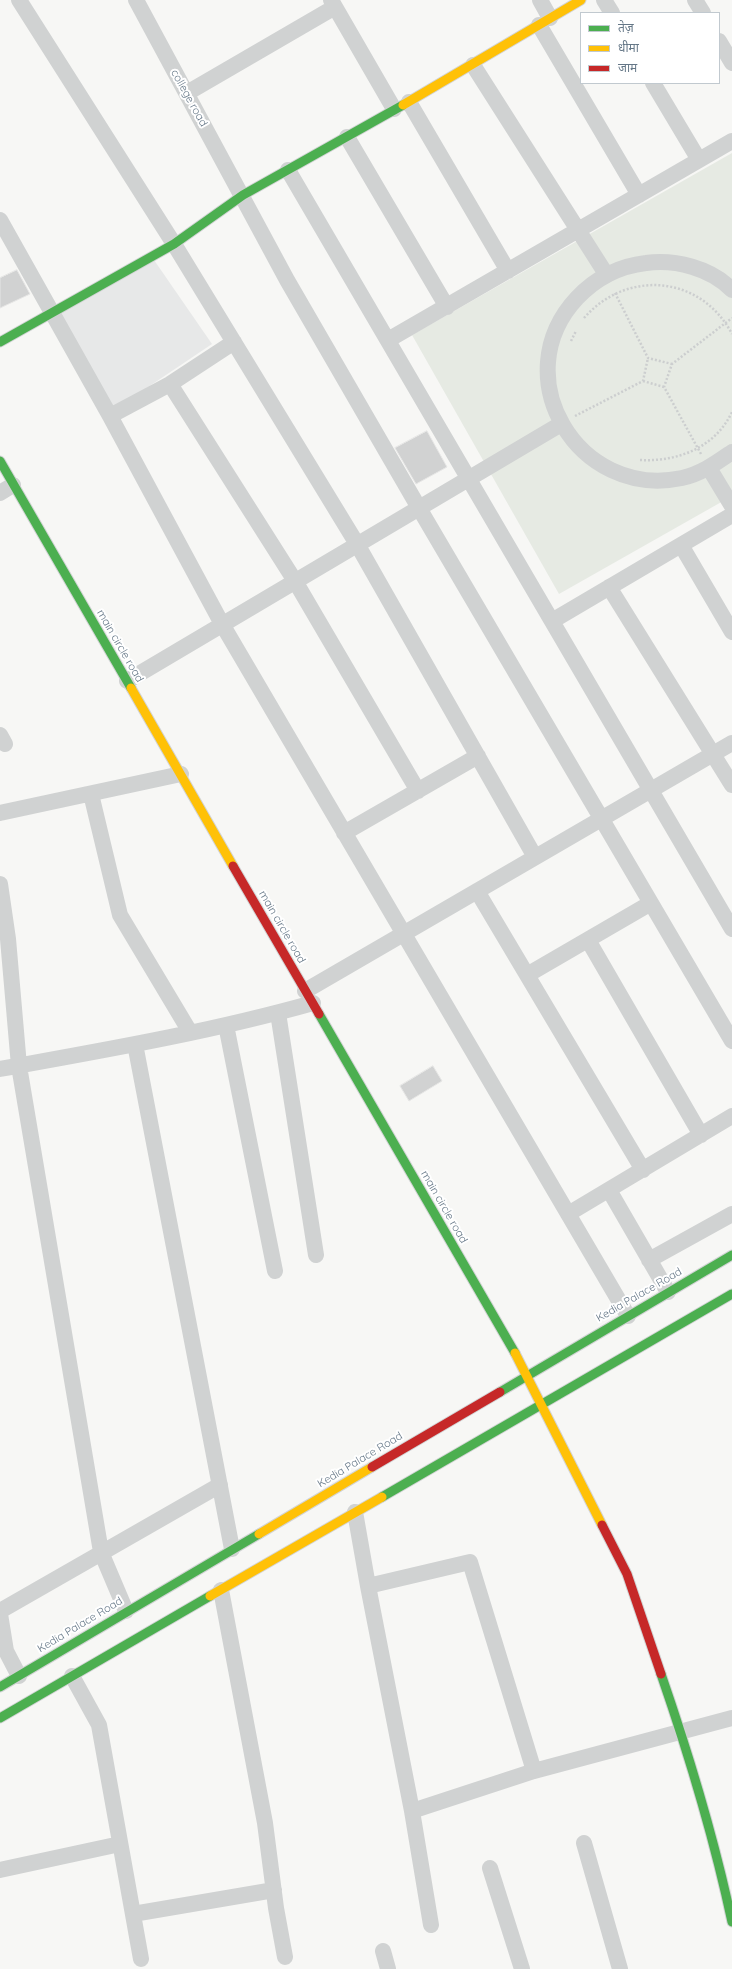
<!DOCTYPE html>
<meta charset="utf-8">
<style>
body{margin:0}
#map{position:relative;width:732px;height:1969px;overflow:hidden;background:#f7f7f5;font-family:Quicksand,"Noto Sans Devanagari",sans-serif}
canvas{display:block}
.legend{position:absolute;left:580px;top:12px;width:140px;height:72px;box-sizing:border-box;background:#fff;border:1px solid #c1c9cf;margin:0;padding:5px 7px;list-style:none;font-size:12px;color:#657787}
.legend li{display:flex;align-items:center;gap:8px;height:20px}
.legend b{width:20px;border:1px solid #c1c9cf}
</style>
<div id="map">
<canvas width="732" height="1969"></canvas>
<ul class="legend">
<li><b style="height:5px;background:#4caf50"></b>तेज़</li>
<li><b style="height:5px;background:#ffc107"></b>धीमा</li>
<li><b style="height:5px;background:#c62828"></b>जाम</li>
</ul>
</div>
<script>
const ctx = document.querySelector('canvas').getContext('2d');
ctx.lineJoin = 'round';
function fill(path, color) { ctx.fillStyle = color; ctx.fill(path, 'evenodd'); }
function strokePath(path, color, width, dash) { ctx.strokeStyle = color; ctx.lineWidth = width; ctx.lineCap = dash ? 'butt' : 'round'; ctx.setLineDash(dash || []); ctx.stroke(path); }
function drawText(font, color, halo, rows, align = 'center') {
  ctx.font = font + ' Quicksand,sans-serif'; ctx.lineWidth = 4; ctx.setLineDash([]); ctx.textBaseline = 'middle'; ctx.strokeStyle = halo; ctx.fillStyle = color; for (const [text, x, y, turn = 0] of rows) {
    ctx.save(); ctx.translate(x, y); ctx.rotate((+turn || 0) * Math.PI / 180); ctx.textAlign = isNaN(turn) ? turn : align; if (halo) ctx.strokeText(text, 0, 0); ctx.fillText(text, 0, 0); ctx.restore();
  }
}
const built = new Path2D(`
 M154 260 212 344 111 412 54 314Z`);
const green = new Path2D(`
 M732 153V496L559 594 412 335Z`);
const building = new Path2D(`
 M17 270 30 294 0 308V278Z
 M427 431 447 467 416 484 395 448Z
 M433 1066 442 1081 409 1101 400 1086Z`);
const path = new Path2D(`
 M615 293 648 358 672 364
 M584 318C627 269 701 275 732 334
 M571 341 576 331
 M643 381 664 387
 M575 416 643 381 648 358
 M701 454 664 387 672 364 732 318
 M640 460C677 462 715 448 732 412`);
const street = new Path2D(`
 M19 0 174 244 357 544 535 857
 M136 0 287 280 419 508 732 1041
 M331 0 394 109
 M540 0 550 18
 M604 0 612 13
 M695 0 703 13
 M539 25 639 195
 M719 41 732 63
 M473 65 606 274
 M653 83 699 160
 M187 93 335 7
 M409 102 508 271
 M347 137 447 307
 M288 170 732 929
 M0 220 110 416 222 624 628 1316
 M732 290C711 268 675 259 646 263 619 266 596 278 577 298 504 376 578 500 682 478 701 474 716 463 732 452
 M388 340 732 141
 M170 384 295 581 418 791
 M110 416 170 384 234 342
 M709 468 732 506
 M0 493 13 485
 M681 545 732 632
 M609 587 732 785
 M552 621 732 515
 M127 681 561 424
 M0 735 5 744
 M91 794 120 915 190 1032
 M0 813 181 774
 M344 833 478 756
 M0 884 8 939 19 1066 101 1552 126 1611
 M477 891 643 1170
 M588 940 701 1135
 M527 975 651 903
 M305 991 732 743
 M278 1013 316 1255
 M226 1025 275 1271
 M135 1044 232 1549
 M0 1069C105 1050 210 1032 313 1003
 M609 1190 668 1292
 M568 1214 732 1116
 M649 1260 732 1214
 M355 1512 368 1586 412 1811 431 1925
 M368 1586 470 1562 534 1771
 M221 1590 265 1823 276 1908 285 1957
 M0 1611 220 1485
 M0 1614 6 1651 19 1676
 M72 1676 99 1725 141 1959
 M412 1811 534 1771 732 1718
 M584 1843 620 1969
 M490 1868 522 1969
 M0 1870 120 1844
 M133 1914 274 1890
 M383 1951 388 1969`);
const fast = new Path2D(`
 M0 342 174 244 243 195 403 105
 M0 461 131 688
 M319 1014 515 1353
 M500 1392 732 1255
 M382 1497 732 1294
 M661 1674C689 1755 714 1838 732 1922
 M0 1687 259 1534
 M0 1718 210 1596`);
const slow = new Path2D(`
 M403 105 581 0
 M131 688 233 866
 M515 1353 602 1525
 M259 1534 372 1467
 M210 1596 382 1497`);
const jam = new Path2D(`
 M233 866 319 1014
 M372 1467 500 1392
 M602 1525 627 1574 661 1674`);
const streetNames = [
 ["college road",189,98,61],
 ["main circle road",120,646,60],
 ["main circle road",282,927,60],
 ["main circle road",444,1207,60],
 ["Kedia Palace Road",639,1295,-30],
 ["Kedia Palace Road",360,1460,-31],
 ["Kedia Palace Road",80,1625,-31]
];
fill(built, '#e7e8e8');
fill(green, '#e6eae3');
fill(building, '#d1d2d2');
strokePath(building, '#e6e6e5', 1);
strokePath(fast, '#d2d4d5', 11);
strokePath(slow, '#d2d4d5', 11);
strokePath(jam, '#d2d4d5', 11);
strokePath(path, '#cccecf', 2.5, [2, 2]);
strokePath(street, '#d0d2d2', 16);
strokePath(fast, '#4caf50', 9);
strokePath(slow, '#ffc107', 9);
strokePath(jam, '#c62828', 9);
drawText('11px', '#657787', '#fff', streetNames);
</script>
